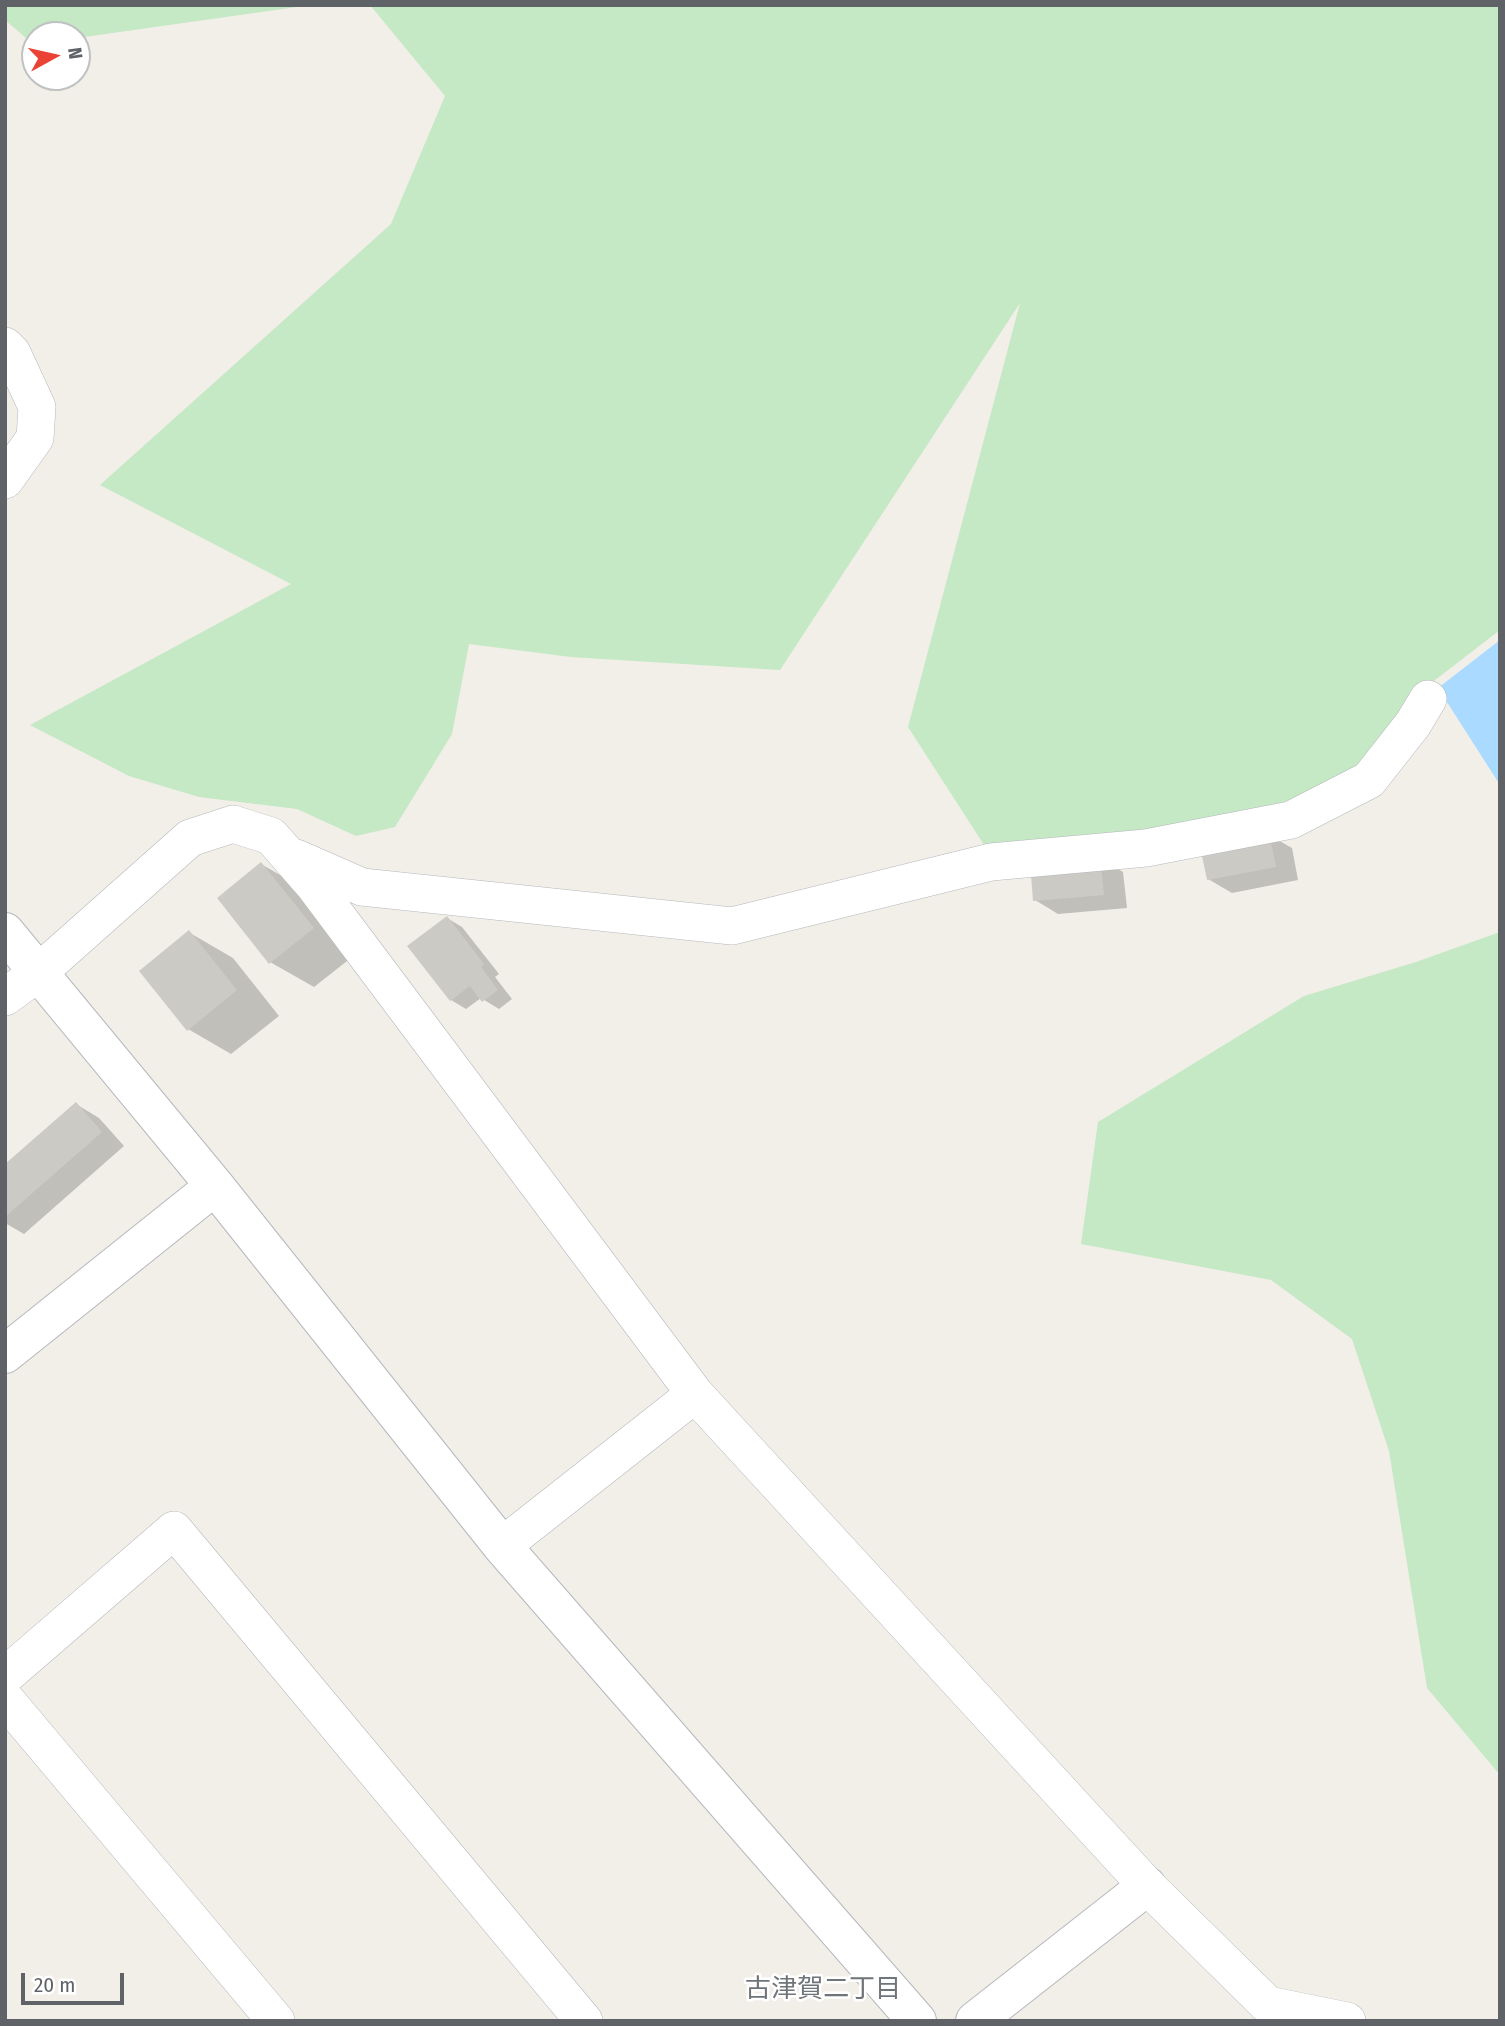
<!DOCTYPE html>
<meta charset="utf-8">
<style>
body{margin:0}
#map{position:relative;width:1505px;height:2026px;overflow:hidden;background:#f1efe8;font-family:"Fira Sans Condensed",sans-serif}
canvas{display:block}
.frame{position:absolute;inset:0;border:7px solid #5f6368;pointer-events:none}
.north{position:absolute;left:21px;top:21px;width:70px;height:70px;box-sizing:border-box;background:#fff;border:2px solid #bfc1c3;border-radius:50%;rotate:82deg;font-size:19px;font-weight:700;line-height:28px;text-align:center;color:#5f6368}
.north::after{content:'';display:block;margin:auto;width:24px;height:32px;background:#ea4335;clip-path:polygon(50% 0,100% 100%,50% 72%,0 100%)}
.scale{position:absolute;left:21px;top:1973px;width:103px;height:32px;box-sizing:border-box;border:4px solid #5f6368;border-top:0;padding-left:9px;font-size:21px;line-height:24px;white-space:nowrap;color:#5f6368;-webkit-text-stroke:5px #fff;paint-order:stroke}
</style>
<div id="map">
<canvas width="1505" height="2026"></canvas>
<div class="frame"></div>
<div class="north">N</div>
<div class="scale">20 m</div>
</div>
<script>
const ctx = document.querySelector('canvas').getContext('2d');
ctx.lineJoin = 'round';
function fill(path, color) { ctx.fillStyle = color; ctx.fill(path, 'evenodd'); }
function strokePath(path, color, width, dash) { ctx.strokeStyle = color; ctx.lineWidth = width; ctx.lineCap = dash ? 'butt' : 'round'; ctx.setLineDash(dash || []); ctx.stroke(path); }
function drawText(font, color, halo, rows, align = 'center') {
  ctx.font = font + ' "Fira Sans Condensed","Noto Sans JP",sans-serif'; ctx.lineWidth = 5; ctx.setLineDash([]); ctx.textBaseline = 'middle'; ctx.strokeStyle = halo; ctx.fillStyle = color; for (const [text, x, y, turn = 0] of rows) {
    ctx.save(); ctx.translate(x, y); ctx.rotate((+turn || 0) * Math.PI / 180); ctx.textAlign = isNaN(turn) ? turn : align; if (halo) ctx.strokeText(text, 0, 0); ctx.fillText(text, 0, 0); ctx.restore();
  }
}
const green = new Path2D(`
 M5 5H311L77 38V35H35V44H33L5 20Z
 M370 5H1500V630L1426 687 1368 774 1224 822 986 848 908 727 1020 303 780 670 571 657 469 644 452 734 395 827 356 836 297 809 199 797 129 776 30 725 291 584 100 485 391 224 445 96Z
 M1500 932V1775L1427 1688 1389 1451 1352 1339 1271 1280 1081 1244 1098 1122 1304 996 1416 962Z`);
const water = new Path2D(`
 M1500 640V785L1438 688Z`);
const shadow = new Path2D(`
 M1269 835 1292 848 1298 880 1232 893 1208 879Z
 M1100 858 1123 872 1127 908 1058 914 1035 900Z
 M261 864 304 889 356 954 314 987 270 962Z
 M447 918 462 927 499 974 495 977 512 999 499 1009 481 998 466 1009 451 1000Z
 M190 933 233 958 279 1016 231 1054 188 1029Z
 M76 1104 99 1118 124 1146 24 1234 5 1223V1166Z`);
const building = new Path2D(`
 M1269 833 1276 867 1207 880 1200 846Z
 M1100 856 1104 895 1033 901 1030 862Z
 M261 862 314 928 269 964 217 898Z
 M447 916 484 964 481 967 498 990 482 1002 470 986 450 1001 407 946Z
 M189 930 237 990 187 1031 139 971Z
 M76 1102 102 1132 5 1217V1164Z`);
const minor = new Path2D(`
 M5 346 12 353 37 407 35 438 5 480
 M296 858 362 887 732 926 991 862 1146 848 1291 820 1369 780 1413 724 1428 699
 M5 997 39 972 190 838 233 824 271 836 313 884 695 1394 1147 1886 1268 2005 1347 2021
 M502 1546 695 1394
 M5 1676 174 1530 584 2021
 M5 1699 276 2021`);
const tertiary = new Path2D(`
 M5 932 215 1186 502 1546 917 2021
 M5 1354 215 1186
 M975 2021 1147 1886`);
const neighbourhoodNames = [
 ["古津賀二丁目",823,1990]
];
fill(green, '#c5e8c5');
fill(water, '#aadaff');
fill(shadow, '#0003');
fill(building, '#cccac5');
strokePath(minor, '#b5b8bc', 38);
strokePath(tertiary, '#b5b8bc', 40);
strokePath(minor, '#fff', 37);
strokePath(tertiary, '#fff', 38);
drawText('26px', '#70757a', '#fff', neighbourhoodNames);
</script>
